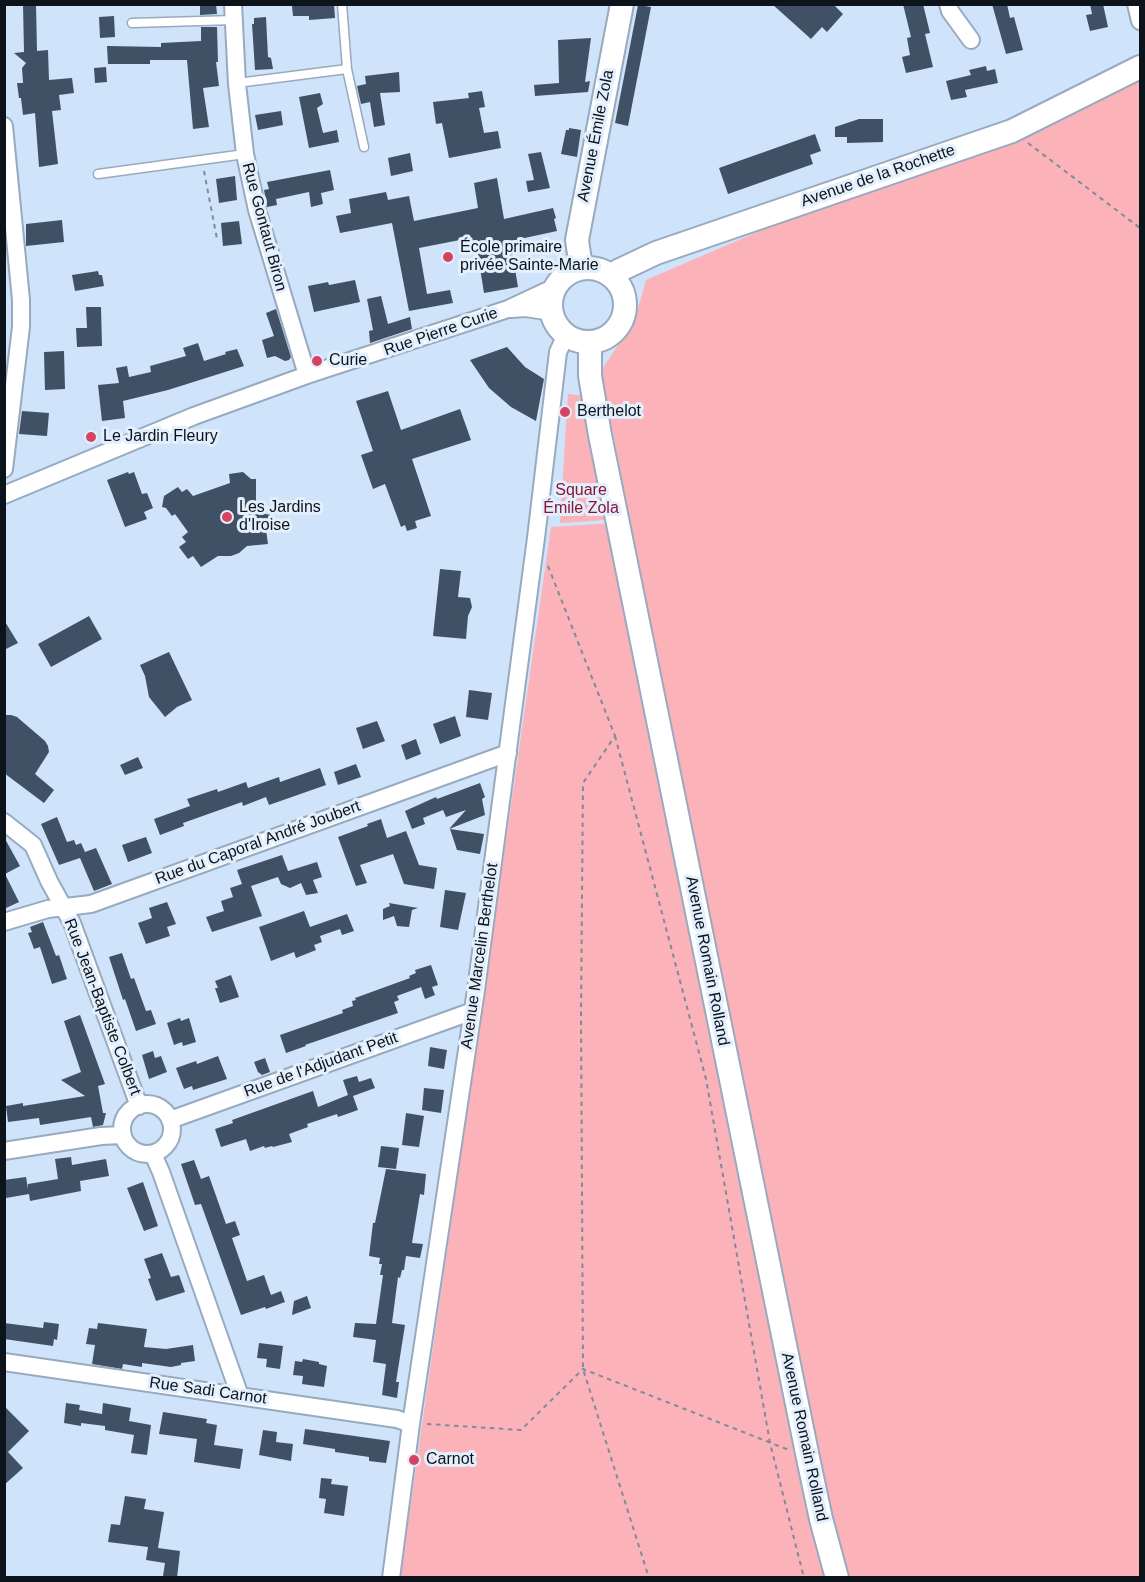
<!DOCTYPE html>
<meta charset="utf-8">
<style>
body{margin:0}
#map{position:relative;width:1145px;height:1582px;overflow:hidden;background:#cfe3fa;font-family:Arial,sans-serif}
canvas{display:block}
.frame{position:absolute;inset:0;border:6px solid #0c131b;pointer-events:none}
</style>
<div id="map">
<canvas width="1145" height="1582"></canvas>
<div class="frame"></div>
</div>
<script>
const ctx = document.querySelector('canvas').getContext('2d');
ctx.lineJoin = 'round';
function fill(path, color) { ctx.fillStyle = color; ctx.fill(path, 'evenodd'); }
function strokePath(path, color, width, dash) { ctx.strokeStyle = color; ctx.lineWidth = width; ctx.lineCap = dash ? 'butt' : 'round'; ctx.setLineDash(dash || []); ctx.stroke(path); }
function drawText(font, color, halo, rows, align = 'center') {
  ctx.font = font + ' Arial,sans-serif'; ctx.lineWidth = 6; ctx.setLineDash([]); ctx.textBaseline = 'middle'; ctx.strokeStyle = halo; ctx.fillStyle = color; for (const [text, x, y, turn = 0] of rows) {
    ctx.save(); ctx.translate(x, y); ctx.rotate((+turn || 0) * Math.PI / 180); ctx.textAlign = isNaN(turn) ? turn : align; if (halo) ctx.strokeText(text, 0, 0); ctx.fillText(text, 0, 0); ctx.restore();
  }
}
const green = new Path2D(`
 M1140 67V1577L400 1578 551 527 630 522 601 371 635 319 646 280Z
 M568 394 585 396 605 520 560 523Z`);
const building = new Path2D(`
 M23 4H36L37 51 48 50 49 80 72 78 74 93 59 95 61 110 52 111 58 164 39 167 35 113 23 115 21 98H19L17 83H23L22 68 26 63 14 53 24 52Z
 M200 4H216L217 14 200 15Z
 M314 4H334L335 18 309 20V16H293L292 6Z
 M772 4H833L843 14 827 32 822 27 811 39Z
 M903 4H923L930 33 925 34 933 67 906 73 902 57 910 55 907 38 911 37Z
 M992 4H1007L1010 18 1014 17 1023 50 1006 54Z
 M1090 4H1103L1108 27 1090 31 1086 15 1092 14Z
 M638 5 651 7 628 126 615 123Z
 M114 16 115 37 100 38 99 17Z
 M266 17 268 57 271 58 273 69 255 70 252 24H254V18Z
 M201 27H217L218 62H216L219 86 203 88 209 127 193 129 187 60H150V64H108L107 46 161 47V43L201 41Z
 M591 38 585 82 590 81 588 92 535 96 534 85 559 83 558 40Z
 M986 66 987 71 995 69 998 83 965 90 967 97 951 100 946 81 971 75 969 70Z
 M106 67 107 82 95 83 94 68Z
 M399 72 400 92 380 93 385 125 374 127 370 102 361 104 357 86 366 84 365 76Z
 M482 91 485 107 479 108 484 133 498 131 501 148 449 158 442 123 436 124 433 102 469 98 468 93Z
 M320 93 323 104 317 108 323 133 337 130 339 142 309 148 299 97Z
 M281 111 283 125 258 130 255 115Z
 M859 119H883V142L847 143V137H835V127Z
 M569 128 581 130 577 157 561 154 566 130H569Z
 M815 134 821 151 810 155 813 164 728 194 719 168Z
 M541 152 550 188 528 192 526 181 534 180 528 154Z
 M410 153 413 171 391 176 388 158Z
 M330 170 334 190 321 193 323 204 311 207 309 192 276 199 277 205 267 207 264 190 269 189 267 182Z
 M235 176 237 200 219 203 216 179Z
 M497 178 504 219 553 208 556 218 554 219 557 231 520 239 523 249 512 251 518 287 484 293 476 243 466 245 465 239 419 248 427 294 450 290 453 303 409 311 392 223 340 233 336 216 351 213 349 199 386 192 388 200 409 196 414 221 478 208 474 183Z
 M62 220 64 242 26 246V224Z
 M239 221 242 244 223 246 221 223Z
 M98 271 99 275H102L104 286 75 291 72 275Z
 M355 280 360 302 314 312 308 286 328 282 329 285Z
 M381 296 388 324 410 317 412 329 370 343 369 331 373 330 367 299Z
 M86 307H101L102 346 77 347 76 328H87Z
 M276 309 291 357 289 360 285 361 275 356 267 358 262 340 274 336 266 313Z
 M198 343 204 361 226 354 225 352 237 349 244 366 168 390 123 401 125 418 102 421 98 385 119 383 116 368 127 366 129 377 151 372 150 366 186 356 183 348Z
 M507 347 525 367 544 379 536 421 511 407 489 388 470 360Z
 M64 351 65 389 45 390 44 352Z
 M388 391 401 430 460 409 471 440 412 459 431 516 415 521 417 528 407 531 405 525 401 527 385 484 373 489 361 455 373 451 356 401Z
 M22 411 49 413 47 436 19 434Z
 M128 472 129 474 134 472 142 494 147 493 153 508 144 512 147 519 125 527 107 480Z
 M243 472 251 479H256V508H264L265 514 272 515 273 530H266L268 544 247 546 239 553 231 556H218L201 567 193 556 188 559 179 547 186 542 182 537 188 532 175 514 172 516 166 508 162 507 164 496 178 487 182 492 187 489 193 496 230 483 229 474Z
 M440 569 461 571 458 597 470 598 472 607 468 616 466 639 433 636Z
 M89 616 102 639 51 667 38 644Z
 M4 620 18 643 4 650Z
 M169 652 192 700 177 707 165 717 149 697 145 676 140 665Z
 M469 690 492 693 488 720 466 717Z
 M4 715H11L17 717 45 741 48 746 49 752 35 774 54 790 44 803 4 773Z
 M455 716 461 736 440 744 433 724Z
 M377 721 385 741 363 749 356 728Z
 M416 739 421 754 406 760 401 745Z
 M138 757 143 768 125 775 120 765Z
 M356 764 361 777 338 785 334 772Z
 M320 768 326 785 269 805 266 797 243 806 242 802 183 823 184 826 160 835 154 819 190 806 187 799 217 789 218 792 246 782 248 788 279 777 280 782Z
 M480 783 485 797 482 799 485 815 449 829 466 810 446 817 443 810 423 818 425 824 412 829 405 811 436 797 437 799Z
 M57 817 67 842 74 840 76 845 81 843 85 852 96 848 112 884 94 891 80 858 59 865 41 824Z
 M381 819 387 838 406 831 419 865 437 868 434 889 404 884 393 854 360 865 367 883 356 886 338 837 368 826 367 824Z
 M450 829 484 834 480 854 457 850Z
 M4 837 20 866 5 874 19 902 4 909Z
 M146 837 152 853 128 862 122 845Z
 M282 855 288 871 317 862 322 877 313 880 318 893 306 895 301 883 290 888 281 884 278 877 251 886 262 916 212 932 206 917 224 911 221 901 233 897 230 888 242 884 237 870Z
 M445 890 466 893 458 930 440 927Z
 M167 902 176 924 167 927 170 936 146 944 138 923 152 918 149 908Z
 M389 903 418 908 412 910 409 927 397 926 394 916 383 920V909L390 906Z
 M304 911 310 927 347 914 354 931 342 935 340 929 320 936 322 942 314 945 316 950 296 958 294 952 271 961 259 927Z
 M43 922 56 956 59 955 67 979 52 984 40 947 34 949 28 933 32 932 30 927Z
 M122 953 131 979 134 978 146 1011 151 1010 156 1024 136 1031 125 999 123 1000 109 957Z
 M431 965 438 985 432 987 435 995 425 999 421 987 397 996 399 1000 394 1002 398 1013 305 1045 306 1046 286 1053 280 1035 343 1013 342 1010 353 1006 352 1001 356 1000 355 998 410 978 409 976 416 973 415 970Z
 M231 975 239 997 220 1003 215 988H218L215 981Z
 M80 1015 105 1084 98 1086 103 1113H106L103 1125 93 1127 91 1117 40 1125 39 1118 8 1122 6 1106 23 1103V1106L85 1096 61 1080 81 1072 64 1021Z
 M180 1018 181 1021 189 1018 196 1042 183 1046 182 1042 174 1045 167 1023Z
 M430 1047 447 1050 444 1069 428 1066Z
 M153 1051 155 1058 161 1056 167 1072 149 1079 142 1055Z
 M218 1056 227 1079 193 1090 192 1086 184 1089 176 1068 196 1061 197 1064Z
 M265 1058 270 1072 262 1075 258 1072 254 1062Z
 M357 1076 359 1082 371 1078 375 1088 353 1096 358 1110 338 1117 337 1114 307 1124 308 1127 289 1134 292 1142 273 1147 272 1146 265 1148 264 1146 250 1151 246 1139 221 1147 215 1129 233 1123 232 1120 313 1091 318 1107 348 1095 343 1080Z
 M424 1088 444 1090 441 1113 422 1110Z
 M406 1113 424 1116 419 1147 402 1145Z
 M381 1146 399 1148 396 1169 378 1167Z
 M71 1157 72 1165 106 1159 109 1176 80 1181 81 1191 30 1201 29 1194 6 1198 4 1180 26 1177 28 1189V1184L58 1179 55 1159Z
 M194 1160 201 1179 209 1176 226 1224 235 1221 240 1235 232 1238 247 1281 264 1275 271 1295 281 1291 285 1302 266 1309 265 1307 241 1315 201 1204 195 1205 181 1164Z
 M386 1169 426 1174 424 1195 420 1194 412 1243 423 1244 420 1258 406 1256 404 1270H402L400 1278 398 1277 392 1323 405 1325 396 1382H399L397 1398 382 1395 386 1364 373 1362 376 1340 353 1337 355 1323 376 1324 383 1275H380L382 1264H379L380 1258 369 1256 373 1223H375Z
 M143 1182 158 1226 144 1231 127 1188Z
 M162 1253 171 1277 179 1275 185 1292 156 1301 148 1279 151 1278 144 1259Z
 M307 1296 311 1308 292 1315 294 1301Z
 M44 1322 59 1324 57 1340 54 1339 53 1346 4 1339V1323L43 1328Z
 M98 1323 147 1329 144 1347 166 1349 193 1345 195 1361 181 1363V1365L171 1367 142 1363V1367L123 1364 122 1369 92 1364 95 1345 86 1344 89 1328 97 1329Z
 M259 1343 283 1346 280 1369 266 1367 267 1359 257 1358Z
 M303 1359 319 1362V1364L327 1366 324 1387 302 1384 303 1376 293 1375 295 1361 302 1362Z
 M66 1403 80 1405 79 1410 102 1414 103 1403 131 1408 129 1421 151 1425 147 1455 131 1453 134 1435 105 1430V1426L81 1423V1426L64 1423Z
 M4 1406 29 1431 8 1452 23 1468 4 1485Z
 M163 1412 207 1419 206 1423 217 1425 214 1445 243 1449 240 1469 194 1462 197 1439 159 1434Z
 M305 1429 390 1441 386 1463 369 1461V1457L335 1452V1449L303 1444Z
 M263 1430 277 1432 276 1442 293 1444 291 1461 259 1455Z
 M321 1478 332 1479 331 1484 348 1486 344 1516 324 1513 326 1499 319 1498Z
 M125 1496 146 1499 144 1509 164 1512 158 1548 180 1551 177 1578 163 1576 165 1563 146 1560 148 1547 108 1542 111 1524 120 1525Z`);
const path = new Path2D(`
 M1028 143 1140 228
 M204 171 217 239
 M555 514 595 503
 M548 566 615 736 583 783 581 1013 583 1369 649 1578
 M615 736 706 1079 770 1443 804 1578
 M427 1424 521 1430 583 1369 789 1450`);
const lane = new Path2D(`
 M132 23 234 20
 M347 69 364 147
 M245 82 347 69 342 4
 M98 174 245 154`);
const street = new Path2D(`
 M233 4 237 84 245 154 257 210 307 375
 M948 4 950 11 971 40
 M1136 4 1140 21
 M4 126 21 300V327L4 469
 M511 309 526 308 551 312
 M4 495 194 416 307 375 508 309 555 287
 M4 822 33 845 49 881 72 923 139 1106
 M4 922 48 909 91 904 508 753
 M122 1129a25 25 0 1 1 50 0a25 25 0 1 1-50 0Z
 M170 1120 473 1011
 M4 1151 101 1136 122 1135
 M153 1154 161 1172 240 1396
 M4 1362 397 1419 411 1424
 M391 1578 411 1424 476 990 536 538 558 352 566 335`);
const secondary = new Path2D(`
 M551 305a37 37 0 1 1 74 0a37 37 0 1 1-74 0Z
 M581 268 577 240 622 4
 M613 277 618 271 656 253 1012 131 1140 67
 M590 342V376L600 435 808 1458 821 1519 837 1578`);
const markers = [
 [448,257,6,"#d44461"],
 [317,361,6,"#d44461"],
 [565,412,6,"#d44461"],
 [91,437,6,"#d44461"],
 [227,517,6,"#d44461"],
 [414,1460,6,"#d44461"]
];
const streetNames = [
 ["Avenue Émile Zola",596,136,-79],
 ["Avenue de la Rochette",878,176,-19],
 ["Rue Gontaut Biron",264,227,75],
 ["Rue Pierre Curie",441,332,-19],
 ["Rue du Caporal André Joubert",258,843,-20],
 ["Avenue Marcelin Berthelot",480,956,-82],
 ["Avenue Romain Rolland",707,961,79],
 ["Rue Jean-Baptiste Colbert",102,1007,69],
 ["Rue de l'Adjudant Petit",321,1065,-20],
 ["Rue Sadi Carnot",208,1391,8],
 ["Avenue Romain Rolland",804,1437,78]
];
const poiNames = [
 ["École primaire",460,248],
 ["privée Sainte-Marie",460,266],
 ["Curie",329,361],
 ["Berthelot",577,412],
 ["Le Jardin Fleury",103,437],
 ["Les Jardins",239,508],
 ["d'Iroise",239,526],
 ["Carnot",426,1460]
];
const parkNames = [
 ["Square",581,491],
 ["Émile Zola",581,509]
];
fill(green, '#fcb2b9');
fill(building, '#405165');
strokePath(lane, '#97aac0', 11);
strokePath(street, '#97aac0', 20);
strokePath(secondary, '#97aac0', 26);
strokePath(path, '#7d8c9c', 2, [4.5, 4.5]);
strokePath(lane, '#fff', 8);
strokePath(street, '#fff', 16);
strokePath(secondary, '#fff', 22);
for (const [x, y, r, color] of markers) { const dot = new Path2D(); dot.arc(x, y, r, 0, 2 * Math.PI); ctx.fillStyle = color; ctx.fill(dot); strokePath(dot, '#e3effd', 2); }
drawText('16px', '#0c131b', '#e3effd', streetNames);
drawText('16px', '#0c131b', '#e3effd', poiNames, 'left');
drawText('16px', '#891634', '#e3effd', parkNames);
</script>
